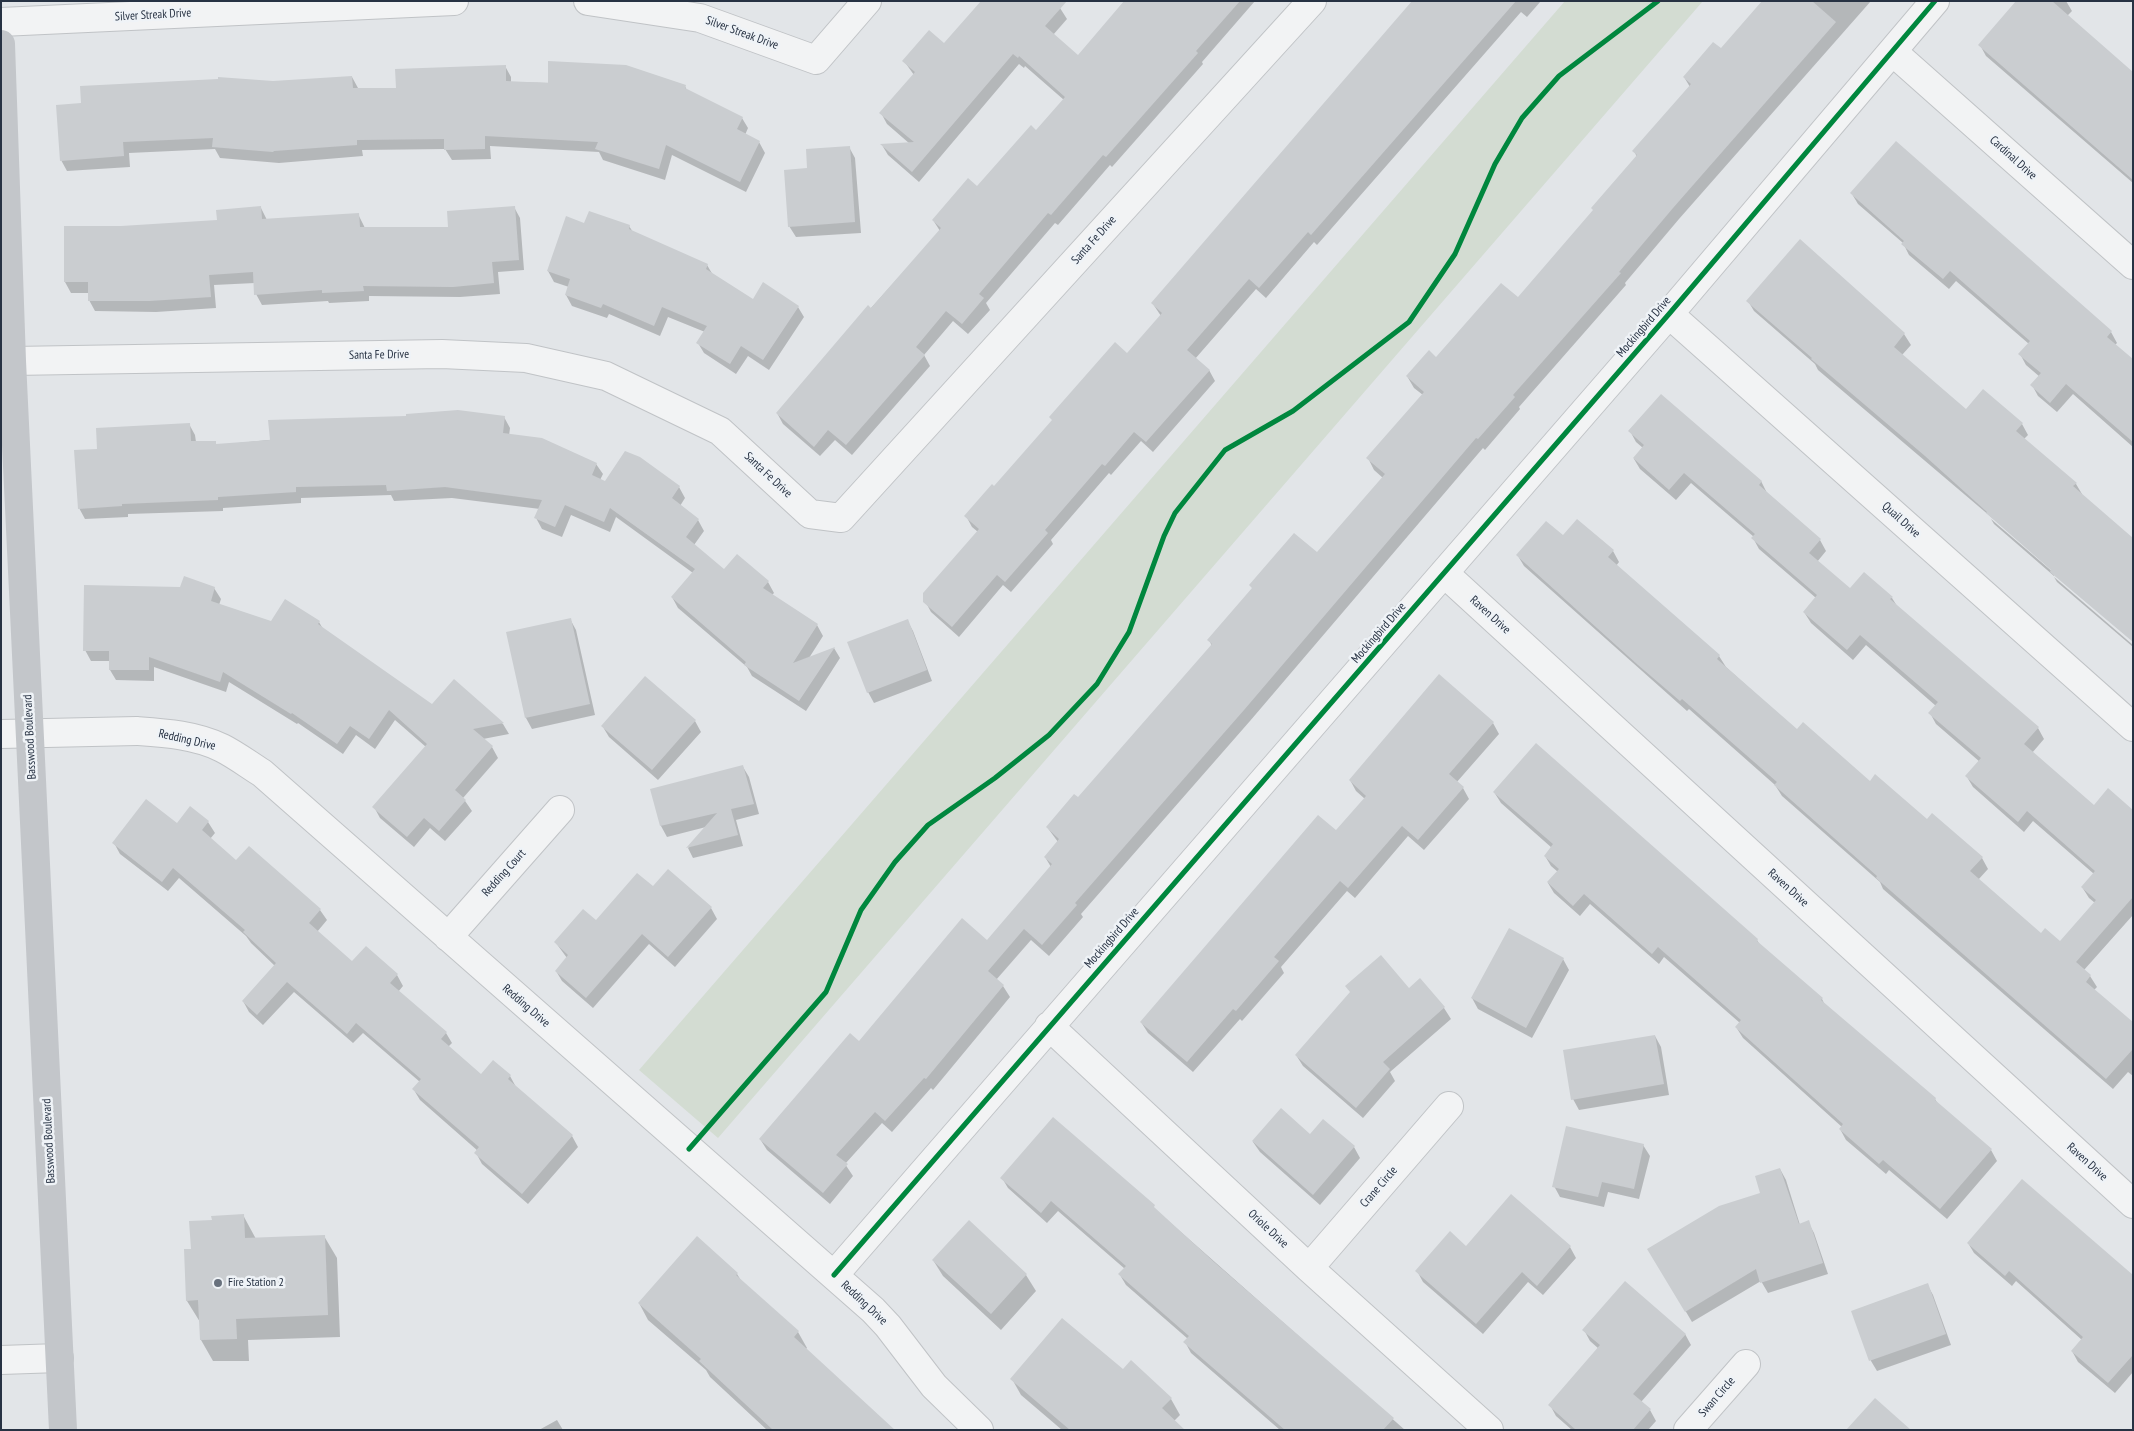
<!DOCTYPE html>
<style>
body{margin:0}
#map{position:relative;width:2134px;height:1431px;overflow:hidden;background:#e2e5e8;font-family:"PT Sans Narrow",sans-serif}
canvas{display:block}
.frame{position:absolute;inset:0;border:2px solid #273243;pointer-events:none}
</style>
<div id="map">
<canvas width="2134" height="1431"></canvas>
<div class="frame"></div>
</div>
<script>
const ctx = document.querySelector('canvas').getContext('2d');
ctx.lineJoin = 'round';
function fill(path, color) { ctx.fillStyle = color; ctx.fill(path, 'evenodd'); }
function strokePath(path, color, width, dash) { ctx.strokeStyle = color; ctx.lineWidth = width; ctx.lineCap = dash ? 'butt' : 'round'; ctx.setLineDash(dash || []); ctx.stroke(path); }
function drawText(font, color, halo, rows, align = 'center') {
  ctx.font = font + ' "PT Sans Narrow",sans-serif'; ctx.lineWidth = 5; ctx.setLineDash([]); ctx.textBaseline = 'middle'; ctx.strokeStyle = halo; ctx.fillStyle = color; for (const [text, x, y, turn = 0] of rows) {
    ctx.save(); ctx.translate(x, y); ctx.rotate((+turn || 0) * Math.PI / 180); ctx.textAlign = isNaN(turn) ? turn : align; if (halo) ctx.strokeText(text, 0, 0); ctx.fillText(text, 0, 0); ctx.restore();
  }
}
const green = new Path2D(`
 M1565 1H1703L718 1138 639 1070Z`);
const shadow = new Path2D(`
 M1141 1H1255L1202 62 1203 64 1112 167 1110 165 1058 225 1055 223 986 303 990 310 968 334 953 321 924 355 930 366 852 455 835 440 820 456 783 424 777 413 940 231 933 220 977 188 1036 131 1064 100 1025 66 1024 68 1019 64 919 182 888 155 882 145 910 144 887 124 881 113 914 75 904 61 944 45 1060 8 1067 19 1053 35 1078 56Z
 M1413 1H1541L1527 17 1521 12 1317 245 1314 242 1266 298 1256 289 1195 359 1209 370 1215 381 1153 452 1141 441 1111 475 1109 473 1051 540 1053 544 1011 592 1003 585 959 637 931 612 925 601 978 532 972 527 966 516 1128 355 1161 316 1153 304Z
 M1764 1H1871L1679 219 1625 283 1626 285 1519 407 1520 409 1485 450 1483 448 1250 721 1081 914 1083 917 1049 956 1031 940 996 980 1003 986 1010 997 933 1090 931 1088 892 1132 882 1123 845 1164 853 1176 830 1204 767 1150 760 1139 859 1043 987 942 1051 867 1045 857 1058 842 1047 827 1078 798 1212 646 1209 640 1253 589 1251 586 1317 554 1383 478 1374 470 1368 458 1423 395 1414 388 1407 376 1436 358 1518 299 1594 211 1637 157 1634 151 1690 87 1684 77 1722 50Z
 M2018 1H2066L2072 11 2067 16 2133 81V183L1986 56 1980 45Z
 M505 66 511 77V82L685 86 687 91 742 118 748 128 745 135 759 142 765 153 746 192 672 155 665 180 603 160 599 152 490 146 491 159 452 160 445 149 362 150 363 156 279 163 220 158 215 149 129 153 130 167 67 171 61 160 273 83 352 77 358 88 397 89Z
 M849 147 855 158 861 233 796 237 789 226 808 169Z
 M1852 194 2111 332 2117 343 2115 345 2133 361V447L2073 394 2057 412 2038 396 2032 385 2040 377 2026 365 2020 354 2029 344 1956 281 1949 289 1909 255 1903 243 1858 204Z
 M514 207 520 218 524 270 498 272 500 294 460 297 369 296V301L329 303 328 301 262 305 256 294 255 283 214 285 216 308 156 312 95 311 89 300V293H71L65 282 121 228 218 221 261 208 267 220 358 214 365 228H449Z
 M585 224 629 226 633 232 707 265 713 275 753 300 798 307 804 317 769 370 748 356 736 374 704 353 698 343 705 332 668 317 660 336 609 314 607 318 572 306 566 295 569 287 554 282 548 271Z
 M1800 241 1904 334 1911 345 1902 355 1966 411 2022 424 2028 435 2024 439 2076 484 2082 494 2057 573 1818 370 1815 364 1754 311 1748 301Z
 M504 417 510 428 509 436 596 464 603 474 600 480 606 483 679 487 685 498 680 506 698 520 704 531 694 545 724 571 768 582 774 593 772 595 817 625 823 636 809 658 834 648 840 658 806 711 752 676 747 667 678 608 672 597 693 573 616 517 610 532 571 515 562 537 542 529 536 518 540 509 452 498 394 501 391 495 301 498V503L223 508V511L128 514V517L85 519 79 508 99 450 189 424 195 435 196 442H215L217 445Z
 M1630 431 1761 481 1767 493 1820 540 1826 551 1817 562 1850 590 1892 598 1897 606 2038 728 2044 739 2032 753 2094 807 2133 812V915L2084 970 2090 976 2097 987 2094 990 2133 1024V1076L2128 1072 2113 1089 1883 889 1880 882 1782 796 1775 785 1689 709 1687 711 1524 566 1518 556 1563 537 1577 520 1613 551 1619 562 1616 566 1719 656 1726 667 1797 731 1870 782 1982 858 1988 869 1978 880 2041 934 2060 943 2095 903 2089 898 2082 887 2094 874 2033 821 2024 832 1973 787 1967 777 1980 762 1936 724 1930 713 1936 706 1866 645 1853 660 1811 623 1804 612 1816 598 1759 549 1753 538 1754 537 1691 483 1676 500 1640 469 1634 459 1643 448 1636 442Z
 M1991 519 2054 573V576L1994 524Z
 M2054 577 2133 645V647L2057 582Z
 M214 588 221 599 219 605 271 623 319 622 323 629 433 706 454 681 503 724 509 734 483 739 492 747 498 758 463 798 472 811 445 841 430 828 414 847 380 818 374 807 426 747 395 720 375 749 356 735 343 754 298 723 297 724 229 682 226 692 154 667V681L116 680 110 670V661H91L85 650Z
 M570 619 576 630 595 715 532 729 526 718 507 633Z
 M907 620 913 631 932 681 874 703 868 692Z
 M695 721 701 732 658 780 609 737 603 727Z
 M1493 723 1499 734 1456 783 1463 788 1469 799 1424 850 1408 836 1355 898 1347 891 1281 967 1284 973 1242 1021 1240 1019 1193 1072 1148 1033 1141 1022 1336 832 1365 799 1356 791 1350 780Z
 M743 767 749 777 759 814 736 820 743 846 693 858 688 848 706 827 667 837 661 826 652 790Z
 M1494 792 1757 940 1760 945 1822 999 1825 1005 1935 1099 1938 1104 1991 1150 1997 1161 1947 1219 1889 1170 1886 1174 1846 1140 1840 1129 1842 1127 1743 1038 1736 1027 1740 1023 1664 957 1659 964 1590 904 1580 916 1554 893 1548 883 1558 872 1551 866 1545 856 1552 848 1501 803Z
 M190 808 208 822 215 833 210 839 237 862 249 848 320 910 327 920 317 932 353 963 366 948 397 975 403 986 398 992 446 1033 452 1043 448 1047 481 1076H510L516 1087 572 1136 578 1147 528 1204 482 1164 476 1153 478 1151 420 1100 414 1090 420 1082 363 1033 353 1043 294 992 263 1025 249 1012 243 1001 275 966 251 943 246 936 179 878 168 891 120 854 114 843 177 825Z
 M653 888 711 908 717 919 675 967 649 944 593 1008 562 981 556 971 567 958 556 943 596 922Z
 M1563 959 1569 970 1532 1038 1478 1009 1472 998Z
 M1420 980 1444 1008 1451 1019 1390 1072 1395 1081 1363 1118 1303 1066 1296 1055 1409 989Z
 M1655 1036 1661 1047 1669 1095 1579 1110 1573 1099Z
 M1053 1119 1405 1430H1280L1191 1353 1185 1342 1188 1339 1126 1285 1120 1275 1125 1269 1058 1211 1047 1223 1008 1188 1002 1178Z
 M1323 1120 1354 1147 1360 1158 1320 1205 1260 1152 1253 1142 1310 1135Z
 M1643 1145 1650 1156 1639 1199 1608 1192 1604 1207 1560 1197 1554 1186Z
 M1780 1169 1786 1180 1800 1225 1808 1222 1814 1233 1828 1274 1768 1293 1761 1281 1692 1322 1649 1249 1762 1194Z
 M243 1215 256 1239 324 1236 337 1258 340 1337 248 1340 249 1361H213L201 1340 200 1322 187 1301 192 1250 214 1222Z
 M1968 1243 2133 1277V1372L2115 1393 2078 1362 2072 1351 2082 1340 2016 1281 2012 1286 1974 1253Z
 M1570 1247 1576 1258 1543 1295 1528 1282 1483 1334 1423 1282 1417 1271 1466 1248Z
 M933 1260 1026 1275 1036 1291 1001 1330 943 1276Z
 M737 1274 742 1282 798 1332 807 1348 806 1349 892 1430H767L710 1377 706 1370 648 1320 639 1303Z
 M1927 1284 1933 1295 1951 1345 1877 1371 1871 1361 1853 1311Z
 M1584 1330 1685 1334 1691 1345 1641 1402 1650 1410 1656 1421 1648 1430H1572L1556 1416 1550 1405 1599 1349 1590 1341Z
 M1123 1371 1171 1399 1180 1415 1174 1421 1184 1430H1062L1021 1395 1012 1379Z
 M557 1420 563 1430H539Z`);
const building = new Path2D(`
 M981 1H1067L1045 26 1078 55 1124 1H1240L1196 51 1198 53 1106 157 1103 155 1051 215 1048 213 979 294 984 298 962 324 946 311 916 347 925 355 846 445 828 430 814 447 776 413 868 305 871 308 941 228 932 220 968 178 977 186 1031 125 1036 130 1065 97 1019 56 1018 58 1013 54 912 172 880 144 914 142 879 113 915 72 902 61 929 30 944 43Z
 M1412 1H1516L1311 235 1308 232 1259 288 1249 279 1187 350 1210 370 1146 442 1134 432 1105 466 1102 464 1045 530 1048 533 1005 582 997 575 952 627 923 602V593L979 529 964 516 992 484 994 486 1052 420 1049 417 1115 342 1127 353 1162 313 1151 303Z
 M1762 1H1812L1836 22 1673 208 1619 272 1621 273 1513 395 1515 397 1478 439 1476 438 1244 710 1075 903 1077 905 1042 945 1024 929 988 971 1004 985 926 1079 924 1078 885 1121 875 1112 836 1155 848 1164 823 1193 759 1139 850 1033 859 1041 962 918 987 940 1052 864 1044 857 1059 839 1046 827 1074 794 1078 797 1212 644 1207 640 1252 588 1249 585 1294 533 1317 552 1385 474 1366 458 1424 392 1406 376 1429 350 1436 357 1501 283 1518 297 1593 210 1591 208 1637 155 1632 151 1691 84 1683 77 1713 42 1721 48Z
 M2016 1H2052L2133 72V180L1978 45Z
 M548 61 626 65 686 85 685 88 743 117 737 129 760 141 740 182 666 145 659 169 595 149 598 142 485 136V149L444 150V139L357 140V145L274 151 273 152 212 147 213 138 123 142 124 156 60 161 56 105 81 103 80 86 218 79V77L273 81 352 76 353 88H396L395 69 506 65V81L548 83Z
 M1896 141 2112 331 2107 337 2133 359V442L2066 384 2050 403 2030 385 2041 373 2018 354 2030 341 1950 271 1943 279 1901 244 1904 241 1850 193Z
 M850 146 855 222 788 227 784 170 807 168 806 149Z
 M261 206 262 219 359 213 360 227H448L447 211 515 206 519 260 492 262 494 283 453 287 363 286 364 291 322 293V290L254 295 253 272 209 275 211 297 149 301H88V282H64V226H121L217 220 216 210Z
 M589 211 630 225 629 229 708 264 706 269 753 299 763 282 799 306 763 360 741 346 730 364 696 343 707 326 662 307 654 326 603 304 601 308 565 295 570 279 547 271 566 216 584 223Z
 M1800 239 1905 333 1894 347 1966 409 1983 389 2023 423 2016 431 2077 483 2073 486 2133 538V642L2050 572 2051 570 1986 513 1987 512 1925 456 1811 359 1812 358 1746 301Z
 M1661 394 1762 481 1759 485 1821 539 1809 553 1850 588 1864 572 1893 597 1890 599 2039 727 2024 744 2094 805 2108 788 2133 810V897L2076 962 2091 975 2086 982 2133 1022V1049L2106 1079 1876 878 1877 876 1774 785 1777 782 1682 699 1680 701 1638 665 1516 555 1546 521 1563 535 1577 519 1614 550 1608 557 1720 655 1717 659 1797 729 1803 722 1870 781 1875 774 1927 819 1932 813 1983 857 1970 871 2041 933 2045 928 2060 941 2096 900 2081 887 2095 871 2027 811 2018 822 1965 776 1981 758 1928 713 1938 702 1860 635 1847 650 1803 612 1817 595 1751 538 1755 534 1684 473 1669 490 1633 458 1644 445 1628 431Z
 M458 410 505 416 503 433 542 438 597 463 592 475 605 481 625 451 640 457 680 486 672 498 699 519 686 537 724 569 737 554 769 581 763 588 818 624 793 663 835 647 799 701 744 665 746 662 671 597 695 569 610 508 604 522 565 505 555 527 534 518 542 500 445 487 387 491 386 485 296 487V492L218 497V500L122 504V506L78 509 74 450 97 449 96 428 190 423 191 441H216V444L270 440 268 420 406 416V414Z
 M184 576 215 587 211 601 271 621 285 599 320 621 318 624 432 704 454 679 504 723 473 729 493 746 455 790 466 800 439 831 424 818 407 837 372 807 427 744 389 710 369 739 350 726 337 744 292 713 291 714 223 672 220 682 149 657V670H109V651H83L84 585 180 587Z
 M571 618 590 704 525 718 506 632Z
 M908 619 927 670 867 693 847 642Z
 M1439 674 1494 722 1449 774 1464 787 1418 840 1402 826 1348 888 1340 881 1274 957 1279 961 1236 1011 1233 1009 1187 1062 1140 1022 1318 815 1336 830 1366 796 1349 780Z
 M645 676 696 720 652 770 601 726Z
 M1536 743 1758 939 1757 941 1823 998 1821 1000 1936 1098 1935 1100 1992 1149 1940 1209 1883 1160 1879 1164 1839 1129 1843 1124 1735 1027 1741 1020 1658 947 1652 954 1584 894 1573 906 1547 882 1559 869 1544 856 1553 844 1493 792Z
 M743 765 754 804 731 809 738 835 686 848 717 813 660 826 650 789Z
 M146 799 177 823 190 806 209 821 202 830 236 860 249 846 321 909 309 923 352 961 366 946 398 974 390 983 447 1032 441 1039 481 1074 493 1060 511 1075 508 1079 573 1135 522 1194 474 1153 479 1147 412 1089 421 1079 356 1023 347 1034 287 982 257 1015 242 1001 276 963 243 932 245 930 173 868 162 882 112 843Z
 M668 869 712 907 668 957 642 934 586 998 555 971 568 955 554 942 583 909 596 920 637 873 653 886Z
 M1509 928 1564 958 1526 1028 1471 998Z
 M1381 955 1409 988 1420 978 1445 1007 1383 1062 1390 1069 1356 1108 1295 1055 1350 992 1345 986Z
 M1655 1035 1664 1084 1571 1100 1563 1050Z
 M1281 1108 1310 1134 1323 1119 1355 1146 1313 1195 1252 1141Z
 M1053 1117 1155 1205 1154 1207 1214 1262 1394 1418 1383 1430H1285L1183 1342 1189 1336 1118 1274 1126 1266 1051 1201 1041 1213 1000 1178Z
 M1566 1126 1644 1144 1634 1189 1602 1182 1598 1197 1552 1187Z
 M1780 1168 1799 1224 1809 1220 1823 1263 1760 1283 1756 1269 1685 1312 1647 1249 1719 1206 1760 1193 1755 1176Z
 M2022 1179 2133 1275V1355L2108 1383 2071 1351 2083 1337 2009 1271 2005 1276 1967 1243Z
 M1511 1194 1571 1246 1537 1286 1522 1272 1476 1324 1415 1271 1450 1231 1466 1246Z
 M244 1214 245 1238 325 1235 328 1315 236 1319 237 1339 200 1340 198 1300 186 1301 184 1249H191L189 1221 212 1220 211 1216Z
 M969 1220 1027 1274 991 1314 932 1260Z
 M697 1236 738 1273 736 1275 799 1331 794 1337 895 1430H773L699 1361 701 1359 638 1303Z
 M1625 1281 1686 1334 1633 1394 1651 1409 1633 1430H1576L1548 1405 1600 1345 1582 1330Z
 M1928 1283 1946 1334 1869 1361 1851 1311Z
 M1062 1318 1123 1369 1131 1360 1172 1398 1162 1408 1185 1430H1070L1010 1379Z
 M1875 1398 1911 1430H1846Z`);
const street = new Path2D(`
 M588 1 700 18 816 60 867 1
 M1 22 454 1
 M1893 52 2133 265
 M1669 314 2133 727
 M12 361 442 354 526 358 606 376 720 431 810 514 841 518 1312 1
 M1444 573 2133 1204
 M1 734 137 731C165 733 196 735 222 748 236 755 249 765 262 773L873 1310 888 1326 934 1386 979 1430
 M448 937 560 810
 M1049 1026 1309 1268 1489 1430
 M1309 1268 1449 1106
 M834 1275 1669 314 1935 1
 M1 1360 59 1358
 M1688 1430 1746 1364`);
const secondary = new Path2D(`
 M1 44 12 361 63 1430`);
const cycleway = new Path2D(`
 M689 1149 826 992 861 910 895 862 928 825 995 778 1049 735 1097 684 1129 632 1164 536 1175 513 1225 450 1293 411 1409 322 1455 254 1495 164 1522 118 1559 76 1658 1
 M834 1275 1669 314 1935 1`);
const markers = [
 [218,1283,5,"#68717d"]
];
const streetNames = [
 ["Silver Streak Drive",153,15,-3],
 ["Silver Streak Drive",742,33,20],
 ["Cardinal Drive",2013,158,42],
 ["Santa Fe Drive",1094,240,-48],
 ["Mockingbird Drive",1644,327,-49],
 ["Santa Fe Drive",379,355,-1],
 ["Santa Fe Drive",768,475,43],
 ["Quail Drive",1901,520,42],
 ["Raven Drive",1490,615,42],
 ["Mockingbird Drive",1379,633,-49],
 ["Basswood Boulevard",30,737,-93],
 ["Redding Drive",187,740,13],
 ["Redding Court",504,873,-48],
 ["Raven Drive",1788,888,42],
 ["Mockingbird Drive",1112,938,-49],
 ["Redding Drive",526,1006,41],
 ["Basswood Boulevard",49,1141,-93],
 ["Raven Drive",2087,1162,42],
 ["Crane Circle",1379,1187,-49],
 ["Oriole Drive",1268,1229,43],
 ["Redding Drive",864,1303,43],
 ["Swan Circle",1717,1397,-49]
];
const poiNames = [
 ["Fire Station 2",228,1283]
];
fill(green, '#d3dcd2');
fill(shadow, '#0003');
fill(building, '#cacdd0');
strokePath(street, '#c0c3c6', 30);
strokePath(street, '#f2f3f4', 28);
strokePath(secondary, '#c3c6ca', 28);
strokePath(cycleway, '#00873e', 5);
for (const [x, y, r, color] of markers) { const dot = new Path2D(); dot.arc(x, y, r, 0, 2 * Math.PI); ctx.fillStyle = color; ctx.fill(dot); strokePath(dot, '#eff3f7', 2); }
drawText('12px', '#273243', '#eff3f7', streetNames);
drawText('12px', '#273243', '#eff3f7', poiNames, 'left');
</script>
